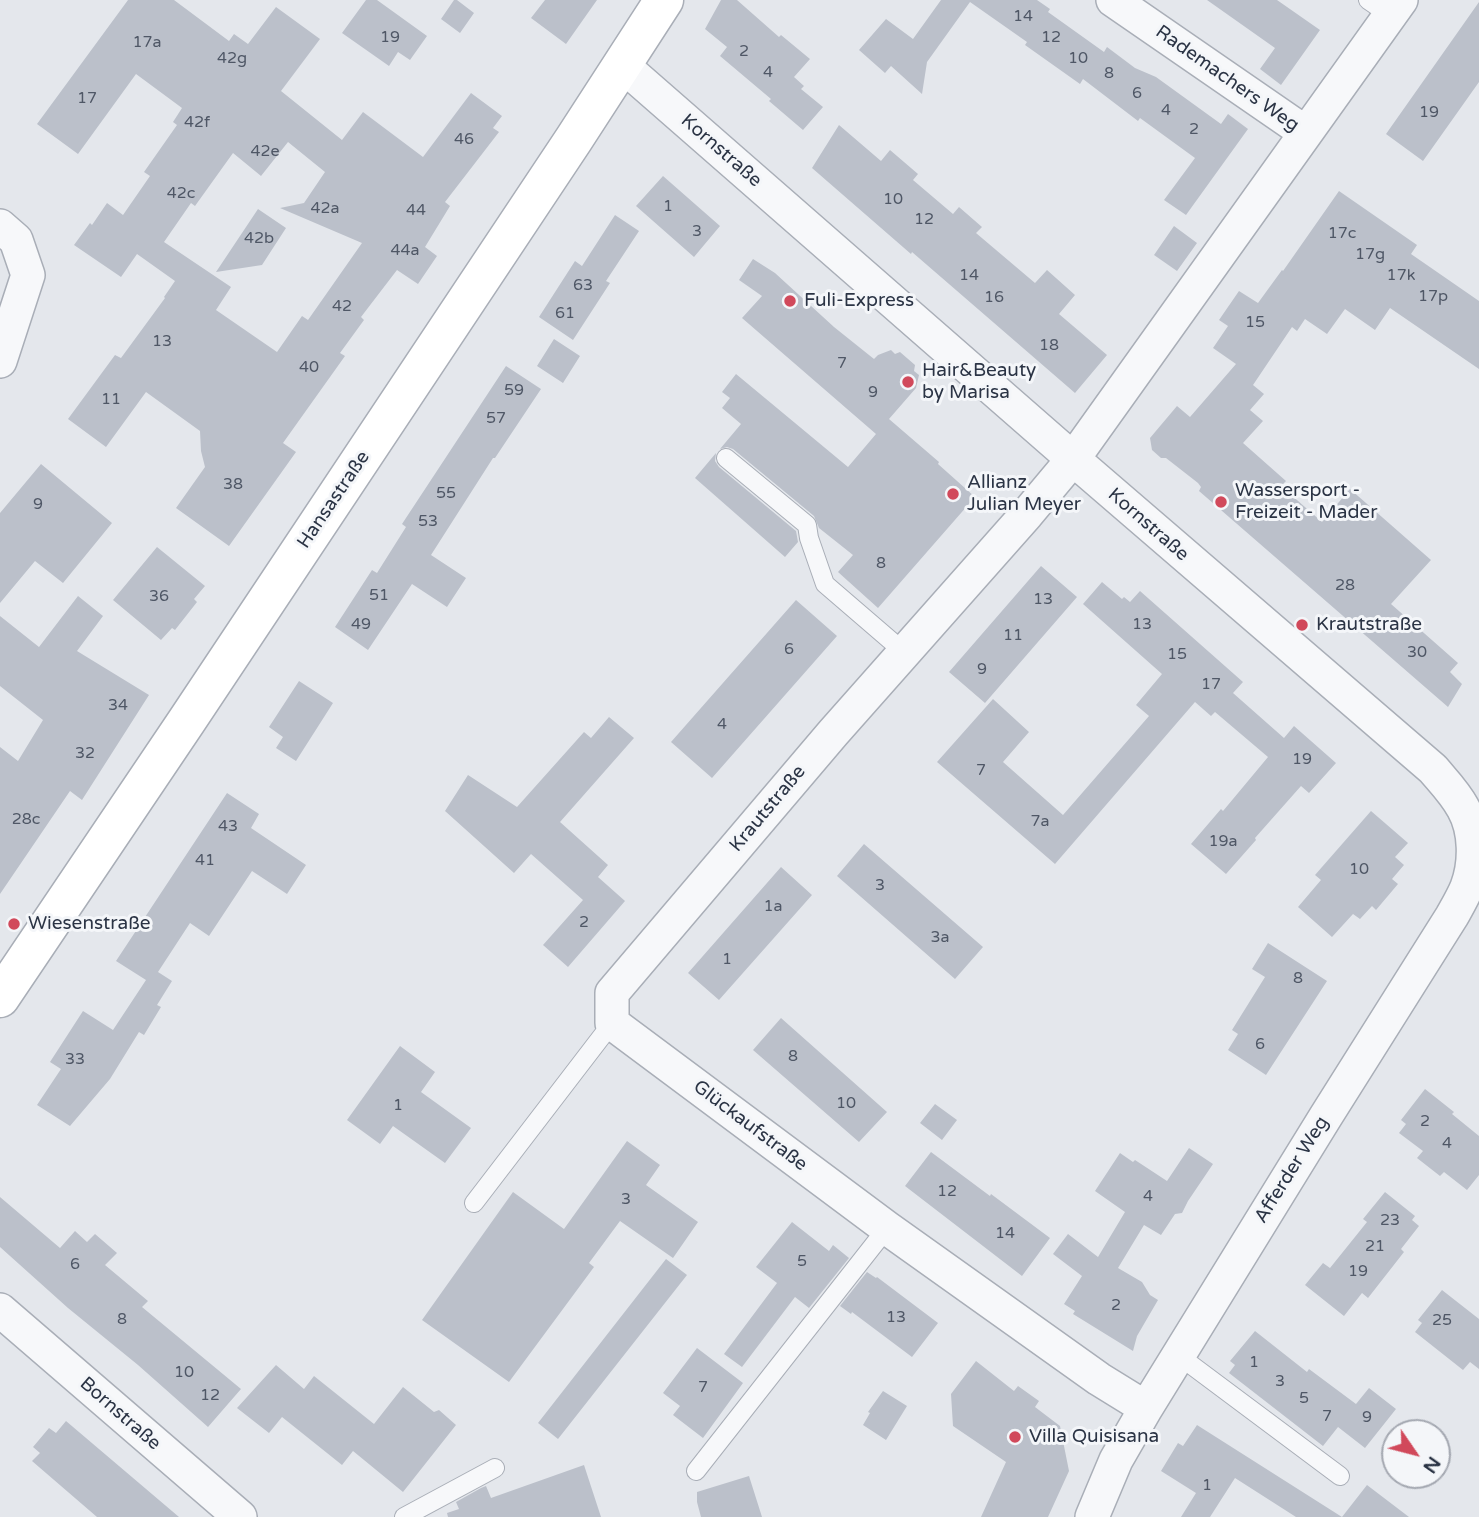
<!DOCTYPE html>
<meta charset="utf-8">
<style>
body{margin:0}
#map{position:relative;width:1479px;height:1517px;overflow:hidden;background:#e4e7ec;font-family:"Varela Round",sans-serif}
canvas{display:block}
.north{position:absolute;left:1381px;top:1419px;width:70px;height:70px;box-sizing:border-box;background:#f4f6f9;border:2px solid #a4a8b1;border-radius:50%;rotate:125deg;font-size:19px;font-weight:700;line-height:28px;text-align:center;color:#2b3445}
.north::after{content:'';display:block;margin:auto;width:24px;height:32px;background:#d1495b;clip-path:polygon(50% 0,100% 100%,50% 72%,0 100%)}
</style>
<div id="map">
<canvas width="1479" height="1517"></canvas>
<div class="north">N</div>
</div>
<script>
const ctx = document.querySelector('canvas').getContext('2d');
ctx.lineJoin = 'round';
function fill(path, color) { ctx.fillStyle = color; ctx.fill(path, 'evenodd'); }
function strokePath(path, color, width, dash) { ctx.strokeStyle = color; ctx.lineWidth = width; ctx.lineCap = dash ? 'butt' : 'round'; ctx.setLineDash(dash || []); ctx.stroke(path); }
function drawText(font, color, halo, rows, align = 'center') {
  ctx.font = font + ' "Varela Round",sans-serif'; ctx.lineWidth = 6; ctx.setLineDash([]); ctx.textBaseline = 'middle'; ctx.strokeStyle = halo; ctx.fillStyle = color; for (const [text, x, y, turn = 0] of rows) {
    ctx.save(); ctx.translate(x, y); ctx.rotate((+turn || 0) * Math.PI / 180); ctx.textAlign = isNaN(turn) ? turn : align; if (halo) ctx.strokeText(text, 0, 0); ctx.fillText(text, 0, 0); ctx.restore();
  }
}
const building = new Path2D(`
 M128 0H174L229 41 234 34 248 44 276 7 320 39 281 91 342 140 363 112 423 157 471 93 502 116 493 128 499 132 445 202 450 206 425 247 437 256 418 284 397 270 361 317 364 320 340 353 345 356 283 443 296 452 229 546 176 508 205 467 201 451 200 431 146 392 106 447 68 419 115 355 121 358 165 298 164 297 175 281 137 254 121 277 74 245 90 223 92 225 107 203 123 215 150 176 144 172 177 125 173 122 182 108 136 74 78 154 37 124ZM288 142 325 172 304 203 280 208 362 243 308 320 302 316 277 352 216 310 231 287 164 242 191 203 195 206 233 153 261 176Z
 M366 0H377L427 36 410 60 398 52 389 66 342 33Z
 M454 0H457L474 13 460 33 441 19Z
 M545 0H597L566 44 531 18Z
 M721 0H737L779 37 781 35 810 59 794 77 804 86 801 89 823 107 803 130 769 101 771 99 720 56 727 47 705 29Z
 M941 0H1037L1050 9 1048 12 1104 52 1107 47 1135 68 1156 77 1221 124 1228 114 1248 129 1186 215 1164 200 1195 158 1140 118 1138 121 1083 79 1080 84 1025 45 1027 42 970 2 927 62 922 94 891 66 885 73 859 50 886 19 913 39Z
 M1207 0H1277L1320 30 1281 85 1260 69 1275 48Z
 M1479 2V82L1423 161 1386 134Z
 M839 125 881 161 890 150 918 174 913 180 953 214 959 207 982 227 976 233 1035 283 1047 270 1075 295 1059 314 1107 355 1075 393 912 252 911 254 812 168Z
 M663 176 720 226 694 257 636 206Z
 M1339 191 1417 245 1411 254 1479 301V369L1390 308 1375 330 1345 309 1327 334 1305 319 1297 331 1292 327 1253 385 1264 394 1250 410 1263 421 1243 443 1286 481 1281 486 1322 522 1350 489 1431 560 1391 604 1458 663 1450 672 1462 684 1448 707 1199 491 1201 487 1198 483 1166 458H1161L1152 450 1150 438 1177 406 1190 417 1236 364 1213 348 1228 326 1219 320 1239 291 1258 303 1282 270 1283 271Z
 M258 209 286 228 262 265 216 272Z
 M615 215 639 231 606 281 610 283 573 340 539 317 575 261 582 266Z
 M1174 226 1197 243 1177 271 1154 255Z
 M753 259 775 273 834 327 874 359 878 355 891 350 895 354 900 352 915 365 914 371 919 375 916 388 889 419 939 462 938 464 975 497 878 608 838 572 853 555 819 528 814 516 733 449 727 447 720 449 741 424 722 408 730 398 722 392 736 374 848 467 876 434 742 318 762 296 739 280Z
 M554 339 580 356 563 383 537 366Z
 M506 366 541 389 495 458H493L431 555 466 578 447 607 412 584 368 650 335 627 372 570 377 573 406 527 402 524Z
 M716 453 715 461 719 467 796 531 798 542 785 557 695 478Z
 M41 464 112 523 63 583 35 561 0 603V513Z
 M157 547 205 586 194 599 197 602 175 630 172 628 161 640 113 600Z
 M1041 566 1077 597 985 703 949 672Z
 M1102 582 1122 599 1124 597 1130 602 1140 591 1243 682 1233 693 1284 738 1294 726 1336 763 1309 793 1301 786 1255 838 1256 840 1226 874 1191 844 1221 809 1223 811 1268 757 1215 712 1211 716 1195 702 1055 864 937 762 993 699 1029 732 1003 762 1063 815 1149 716 1136 705 1162 674 1083 604Z
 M78 596 103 616 77 651 149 695 82 800 70 791 0 894V747L18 761 43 720 0 686V616L39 647Z
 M796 600 837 636 712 778 671 742Z
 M299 681 333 703 296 761 276 748 283 737 269 727Z
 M609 717 634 738 560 822 608 865 598 877 625 901 568 967 543 945 583 900 531 854 514 873 445 811 468 775 517 807 584 732 591 738Z
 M227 793 259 814 251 828 306 865 287 894 252 871 209 936 190 923 158 972 172 981 157 1005 161 1007 144 1035 139 1032 110 1079 70 1126 37 1105 61 1069 50 1062 83 1011 113 1030 146 980 116 961Z
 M1371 811 1408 843 1395 857 1404 865 1392 879 1398 884 1376 910 1372 906 1360 919 1353 914 1332 937 1298 907 1321 880 1315 875Z
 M864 844 983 947 955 979 837 876Z
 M781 867 812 895 719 1000 688 973Z
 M1268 943 1327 981 1266 1075 1228 1050 1238 1034 1232 1030 1265 977 1252 969Z
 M781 1018 887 1112 859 1142 753 1050Z
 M400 1046 435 1072 421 1092 471 1128 445 1163 393 1126 380 1144 347 1120Z
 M1425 1089 1454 1112 1452 1114 1479 1136V1175L1467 1190 1444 1172 1440 1176 1417 1158 1423 1151 1399 1133 1406 1124 1401 1120Z
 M935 1104 957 1120 942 1140 920 1123Z
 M627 1141 660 1165 646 1185 698 1222 673 1258 620 1221 589 1263 594 1267 509 1382 422 1320 513 1192 564 1229Z
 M1189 1148 1213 1164 1188 1201 1182 1213 1175 1214 1161 1235 1144 1225 1118 1268 1142 1282 1150 1295 1158 1300 1137 1336 1133 1351 1073 1314 1075 1311 1064 1304 1082 1276 1053 1254 1068 1234 1098 1257 1125 1212 1095 1191 1120 1153 1133 1162 1135 1160 1167 1181Z
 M931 1152 990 1196 991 1194 1050 1238 1022 1276 905 1186Z
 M1385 1192 1415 1216 1412 1220 1419 1226 1401 1249 1404 1252 1368 1298 1362 1293 1344 1316 1305 1285 1323 1263 1330 1268 1367 1222 1363 1219Z
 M0 1197 60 1248 75 1231 87 1242 95 1234 117 1253 105 1265 148 1301 142 1307 241 1389 208 1427 138 1365 68 1308 0 1247Z
 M792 1222 829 1251 833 1245 849 1258 809 1308 795 1297 742 1367 724 1354 777 1283 756 1267Z
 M666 1259 687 1275 558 1439 538 1423Z
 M867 1272 876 1278 877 1277 938 1323 912 1357 852 1312 851 1314 840 1306Z
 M1442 1290 1479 1319V1369L1470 1362 1463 1370 1415 1332 1422 1323 1418 1320Z
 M1255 1331 1307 1372 1309 1369 1356 1404 1369 1388 1396 1409 1365 1448 1338 1427 1323 1446 1229 1373 1235 1365 1230 1361Z
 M697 1348 743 1383 703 1438 673 1415 680 1406 663 1393Z
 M976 1361 1014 1391 1018 1386 1039 1401 1035 1407 1060 1426 1069 1471 1048 1517H981L1006 1462 953 1426 951 1394Z
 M276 1365 304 1389 314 1376 374 1424 403 1387 434 1412 439 1410 456 1425 403 1492 353 1451 342 1465 282 1417 269 1433 237 1408Z
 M883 1391 907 1406 886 1440 863 1425 870 1413 868 1412Z
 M66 1421 179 1517H97L32 1461 40 1453 33 1447 49 1428 56 1433Z
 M1197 1425 1342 1517 1367 1485 1409 1517H1296L1235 1478 1210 1517H1181L1196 1493 1161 1471 1178 1443 1183 1446Z
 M584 1465 601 1517H448L447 1513 459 1509 456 1502 481 1488 486 1486 491 1498Z
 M749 1476 762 1517H701L697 1502V1492Z`);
const service = new Path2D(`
 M1368 0 1390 15
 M726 458 807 525 809 538 825 584 904 652
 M474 1203 612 1023
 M1178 1355 1340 1476
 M696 1471 887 1228
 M404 1517 495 1468`);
const minor = new Path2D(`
 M1113 0 1306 133
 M621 64 1073 459 1433 769C1444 782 1455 793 1463 808 1476 831 1476 863 1467 887 1463 897 1457 907 1452 916L1326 1116 1146 1408 1116 1460 1092 1517
 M0 226 16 240 28 275 0 361
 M0 1310 240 1517
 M1146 1408 1099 1379 887 1228 612 1023V993L833 733 1027 514 1073 459 1401 0`);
const secondary = new Path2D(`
 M0 998 186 722 574 139 664 0`);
const markers = [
 [790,301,7,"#d1495b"],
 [908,382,7,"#d1495b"],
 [953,494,7,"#d1495b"],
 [1221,502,7,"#d1495b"],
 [1302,625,7,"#d1495b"],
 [14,924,7,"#d1495b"],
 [1015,1437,7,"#d1495b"]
];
const numberNames = [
 ["14",1023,17],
 ["19",390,38],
 ["12",1051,38],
 ["17a",147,43],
 ["2",744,52],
 ["42g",232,59],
 ["10",1078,59],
 ["4",768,73],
 ["8",1109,74],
 ["6",1137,94],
 ["17",87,99],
 ["4",1166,111],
 ["19",1429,113],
 ["42f",197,123],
 ["2",1194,130],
 ["46",464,140],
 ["42e",265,152],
 ["42c",181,194],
 ["10",893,200],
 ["1",668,207],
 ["42a",325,209],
 ["44",416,211],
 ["12",924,220],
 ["3",697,232],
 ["17c",1342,234],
 ["42b",259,239],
 ["44a",405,251],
 ["17g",1370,255],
 ["14",969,276],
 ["17k",1401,276],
 ["63",583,286],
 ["17p",1433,297],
 ["16",994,298],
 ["42",342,307],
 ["61",565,314],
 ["15",1255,323],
 ["13",162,342],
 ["18",1049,346],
 ["7",842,364],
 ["40",309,368],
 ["59",514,391],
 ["9",873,393],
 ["11",111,400],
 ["57",496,419],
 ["38",233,485],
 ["55",446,494],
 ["9",38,505],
 ["53",428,522],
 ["8",881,564],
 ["28",1345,586],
 ["51",379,596],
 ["36",159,597],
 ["13",1043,600],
 ["49",361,625],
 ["13",1142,625],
 ["11",1013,636],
 ["6",789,650],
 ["30",1417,653],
 ["15",1177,655],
 ["9",982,670],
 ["17",1211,685],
 ["34",118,706],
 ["4",722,725],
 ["32",85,754],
 ["19",1302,760],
 ["7",981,771],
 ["28c",26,820],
 ["7a",1040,822],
 ["43",228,827],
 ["19a",1223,842],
 ["41",205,861],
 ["10",1359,870],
 ["3",880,886],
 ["1a",773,907],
 ["2",584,923],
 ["3a",940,938],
 ["1",727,960],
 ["8",1298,979],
 ["6",1260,1045],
 ["8",793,1057],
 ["33",75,1060],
 ["10",846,1104],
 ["1",398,1106],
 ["2",1425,1122],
 ["4",1447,1144],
 ["12",947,1192],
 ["4",1148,1197],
 ["3",626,1200],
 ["23",1390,1221],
 ["14",1005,1234],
 ["21",1375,1247],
 ["5",802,1262],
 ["6",75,1265],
 ["19",1358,1272],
 ["2",1116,1306],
 ["13",896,1318],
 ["8",122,1320],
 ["25",1442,1321],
 ["1",1254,1363],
 ["10",184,1373],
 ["3",1280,1382],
 ["7",703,1388],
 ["12",210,1396],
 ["5",1304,1399],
 ["7",1327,1417],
 ["9",1367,1418],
 ["1",1207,1486]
];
const streetNames = [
 ["Rademachers Weg",1227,79,35],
 ["Kornstraße",721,151,41],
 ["Hansastraße",334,500,-56],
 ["Kornstraße",1148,525,41],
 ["Krautstraße",768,809,-50],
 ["Glückaufstraße",750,1126,37],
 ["Afferder Weg",1292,1170,-58],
 ["Bornstraße",120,1414,41]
];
const poiNames = [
 ["Fuli-Express",804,301],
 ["Hair&Beauty",922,371],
 ["by Marisa",922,393],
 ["Allianz",967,483],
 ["Julian Meyer",967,505],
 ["Wassersport -",1235,491],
 ["Freizeit - Mader",1235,513],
 ["Krautstraße",1316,625],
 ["Wiesenstraße",28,924],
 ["Villa Quisisana",1029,1437]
];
fill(building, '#bbc0ca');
strokePath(service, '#a9aeb7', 20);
strokePath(minor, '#a9aeb7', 36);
strokePath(secondary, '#a9aeb7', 41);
strokePath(service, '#f7f8fa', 18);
strokePath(minor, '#f7f8fa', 33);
strokePath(secondary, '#fff', 38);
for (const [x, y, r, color] of markers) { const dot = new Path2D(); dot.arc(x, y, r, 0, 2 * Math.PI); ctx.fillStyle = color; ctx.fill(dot); strokePath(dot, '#f4f6f9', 2.5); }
drawText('16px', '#4f5766', null, numberNames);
drawText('19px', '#2b3445', '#f4f6f9', streetNames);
drawText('19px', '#2b3445', '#f4f6f9', poiNames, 'left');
</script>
